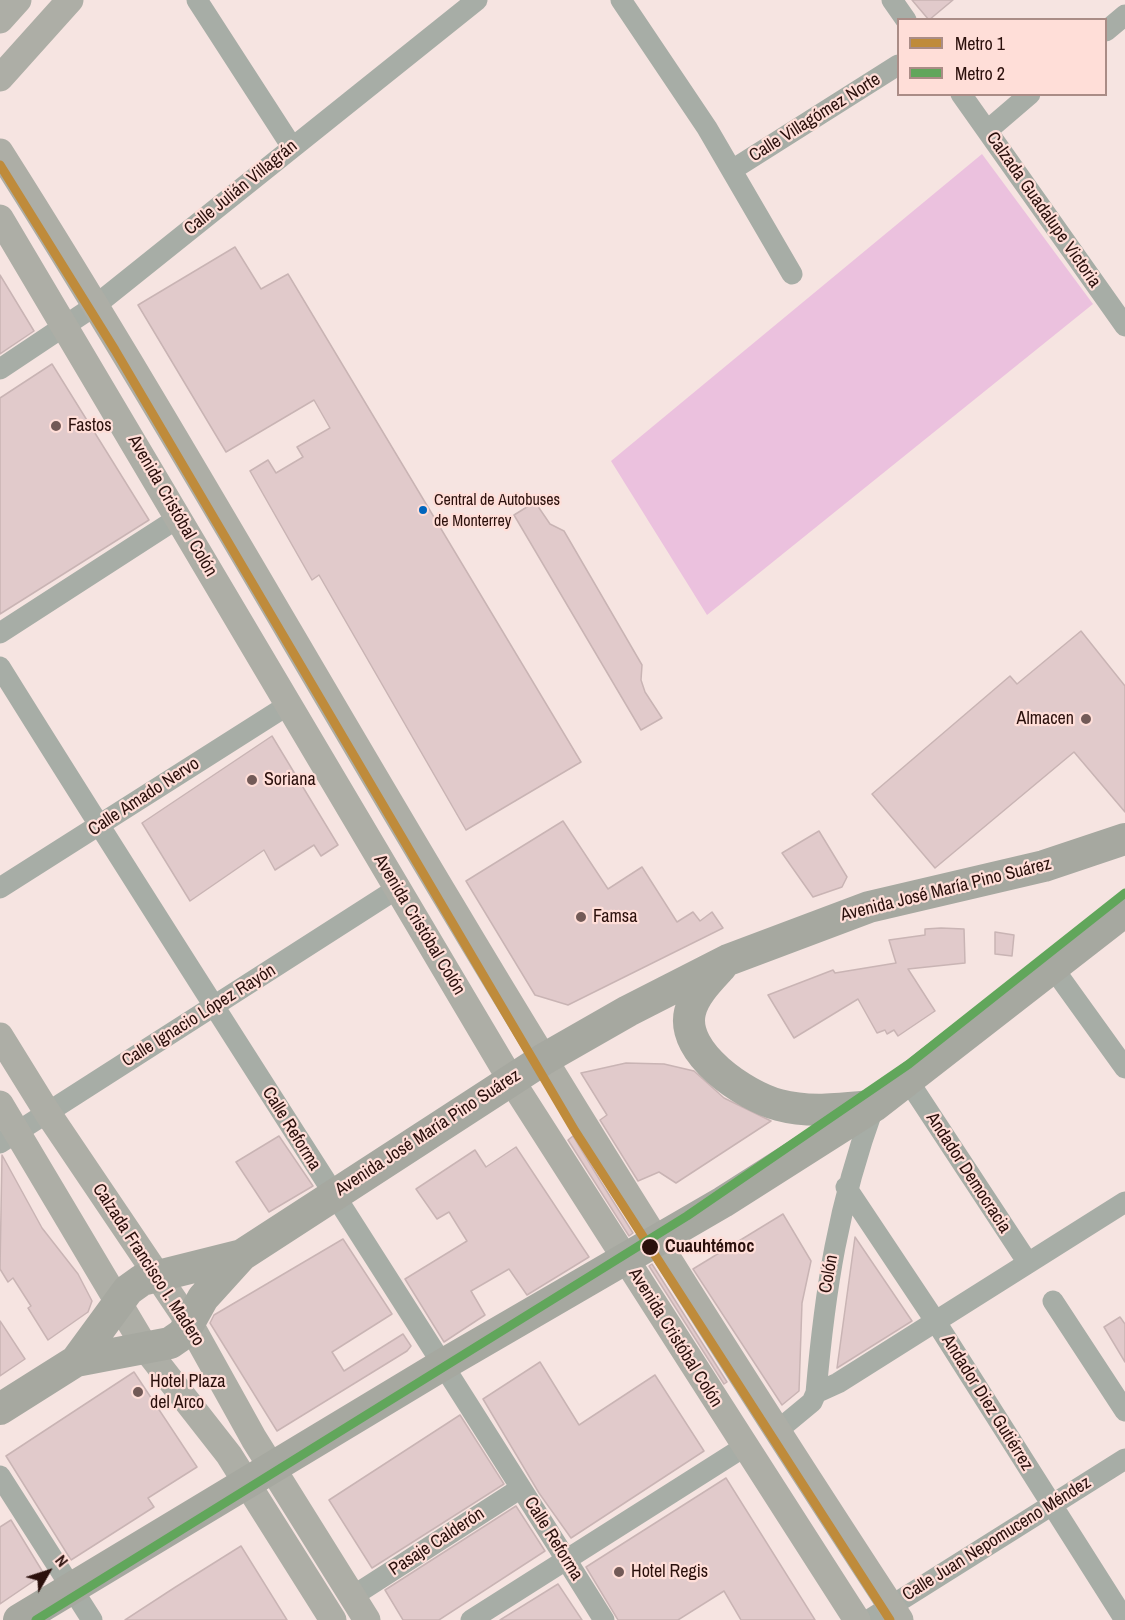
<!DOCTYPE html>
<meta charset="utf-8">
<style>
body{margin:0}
#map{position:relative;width:1125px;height:1620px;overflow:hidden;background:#f6e4e1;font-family:"Archivo Narrow",sans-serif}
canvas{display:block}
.legend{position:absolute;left:897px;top:18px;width:210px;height:78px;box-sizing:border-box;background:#ffded8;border:2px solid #aa8c86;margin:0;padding:8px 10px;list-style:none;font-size:18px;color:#2b100c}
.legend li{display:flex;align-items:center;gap:12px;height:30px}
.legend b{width:30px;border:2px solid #aa8c86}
.north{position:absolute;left:18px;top:1542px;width:60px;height:60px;-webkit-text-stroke:4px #ffded8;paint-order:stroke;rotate:51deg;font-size:16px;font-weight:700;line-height:24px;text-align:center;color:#2b100c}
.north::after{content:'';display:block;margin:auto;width:21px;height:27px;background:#2b100c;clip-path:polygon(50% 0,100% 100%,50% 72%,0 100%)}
</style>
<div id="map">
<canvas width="1125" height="1620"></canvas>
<ul class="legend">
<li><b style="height:8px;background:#bf8b3b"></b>Metro 1</li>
<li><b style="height:8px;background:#61a65b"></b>Metro 2</li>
</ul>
<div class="north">N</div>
</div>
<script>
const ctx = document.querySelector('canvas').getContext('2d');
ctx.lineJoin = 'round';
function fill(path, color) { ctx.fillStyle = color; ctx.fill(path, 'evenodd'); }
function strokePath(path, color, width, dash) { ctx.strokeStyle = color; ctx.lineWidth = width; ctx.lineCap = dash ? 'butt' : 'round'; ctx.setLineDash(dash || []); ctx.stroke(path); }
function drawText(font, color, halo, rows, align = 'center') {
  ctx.font = font + ' "Archivo Narrow",sans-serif'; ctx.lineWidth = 4.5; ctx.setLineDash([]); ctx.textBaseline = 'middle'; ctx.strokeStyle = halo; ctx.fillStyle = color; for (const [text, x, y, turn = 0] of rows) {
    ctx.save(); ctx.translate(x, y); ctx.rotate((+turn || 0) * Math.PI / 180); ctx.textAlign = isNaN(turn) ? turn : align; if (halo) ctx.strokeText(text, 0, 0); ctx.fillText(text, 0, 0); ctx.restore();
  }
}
const green = new Path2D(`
 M982 154 1093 304 707 615 611 461Z`);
const building = new Path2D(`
 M912 0H953L929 20Z
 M235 247 261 289 288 274 581 762 466 830 319 575 312 580 250 471 268 460 276 473 303 457 297 447 330 428 314 400 226 452 138 305Z
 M0 275 34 331 0 354Z
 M52 364 149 520 0 614V398Z
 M535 502 550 524 564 531 642 665 641 680 645 692 662 718 641 730 514 515Z
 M1081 631 1125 686V812L1074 752 935 868 872 794 1010 676 1017 684Z
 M272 736 338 845 321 856 314 845 275 870 264 850 190 901 142 823Z
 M563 821 608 889 642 867 677 922 693 912 700 921 712 912 723 928 568 1005 535 995 466 881Z
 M819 831 847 877 842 887 813 897 782 853Z
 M941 928 964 929 965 963 908 969 935 1011 898 1036 894 1030 887 1034 885 1030 877 1033 858 999 794 1038 768 995 833 970 835 973 896 963 889 940 925 935V929Z
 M995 932 1014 935 1012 956 995 954Z
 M626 1063 664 1064 694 1071 724 1098 771 1121 676 1183 659 1172 638 1181 600 1120 607 1115 581 1073Z
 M279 1136 313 1186 269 1212 236 1162Z
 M573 1136 601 1182 633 1233 629 1236 568 1140Z
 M516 1147 589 1257 527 1295 509 1269 471 1291 485 1315 444 1342 405 1279 467 1241 449 1212 437 1219 416 1189 475 1150 486 1167Z
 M2 1155 42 1228 78 1274 92 1301 88 1312 48 1340 28 1308 31 1306 13 1278 8 1282 0 1269Z
 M783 1214 811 1261 802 1303 799 1391 782 1405 693 1269Z
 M855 1237 912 1321 837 1368Z
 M343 1239 392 1314 332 1352 344 1371 403 1334 411 1346 407 1351 277 1431 210 1323 214 1315Z
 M652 1264 727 1382 724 1384 649 1266Z
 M1120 1317 1125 1324V1362L1104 1327Z
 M0 1321 25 1359 0 1376Z
 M540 1362 579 1425 655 1375 704 1451 571 1538 539 1493 483 1399Z
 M134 1372 197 1467 148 1498 154 1507 71 1560 6 1456Z
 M460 1415 504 1484 372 1568 329 1500Z
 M726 1478 815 1620H741L724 1591 678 1620H618L586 1567Z
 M516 1506 545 1551 439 1620H403L385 1590Z
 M11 1520 44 1574 0 1604V1527Z
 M241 1546 287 1620H125L174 1588Z
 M558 1584 582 1620H500Z`);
const minor = new Path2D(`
 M197 0 292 147
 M621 0 707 128 792 274
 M892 0 906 20
 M1106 31 1125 15
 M961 94 1125 326
 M988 130 1030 94
 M732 170 898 65
 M0 369 96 305 477 0
 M0 633 178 518
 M0 667C199 987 405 1301 604 1620
 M0 888 288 705
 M1053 968 1125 1068
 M909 1082 1028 1263
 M0 1143 398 888
 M846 1187 936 1322 1125 1620
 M1053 1301 1125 1411
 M816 1393 838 1383 1125 1202
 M777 1431 812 1402 816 1393C825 1289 838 1205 874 1106
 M0 1476 92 1620
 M353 1596 521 1488
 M471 1620 744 1447
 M869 1620 1125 1459`);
const major = new Path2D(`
 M0 20 18 0
 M0 78 70 0
 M0 152C156 398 299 652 449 902 594 1145 745 1383 900 1620
 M0 218 511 1080 857 1620
 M0 1036 47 1112 190 1324 254 1439 367 1620
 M0 1104 146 1349 229 1455 333 1620`);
const highway = new Path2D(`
 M721 967C709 980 694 995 690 1012 680 1053 745 1096 779 1105 808 1113 841 1109 871 1106
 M76 1361 170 1343 183 1334 203 1298 242 1255 544 1059 628 1011 728 960 869 907 1044 866 1125 839
 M0 1409 76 1361 128 1290 142 1280 242 1255
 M19 1620 444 1364 723 1202 874 1106 1125 911`);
const metro1 = new Path2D(`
 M0 165 115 350 575 1131 890 1620`);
const metro2 = new Path2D(`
 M36 1620 687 1216 909 1064 1125 893`);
const markers = [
 [56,426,6,"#725a57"],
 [423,510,5,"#0065bd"],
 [1086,719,6,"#725a57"],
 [252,780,6,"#725a57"],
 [581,917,6,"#725a57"],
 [650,1247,9,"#2b100c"],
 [138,1392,6,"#725a57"],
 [619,1572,6,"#725a57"]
];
const busNames = [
 ["Central de Autobuses",434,501],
 ["de Monterrey",434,522]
];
const streetNames = [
 ["Calle Villagómez Norte",815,118,-32],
 ["Calle Julián Villagrán",241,188,-39],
 ["Calzada Guadalupe Victoria",1043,210,55],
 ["Avenida Cristóbal Colón",172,506,60],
 ["Calle Amado Nervo",144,797,-33],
 ["Avenida José María Pino Suárez",946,890,-14],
 ["Avenida Cristóbal Colón",419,925,59],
 ["Calle Ignacio López Rayón",199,1016,-32],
 ["Calle Reforma",291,1129,58],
 ["Avenida José María Pino Suárez",428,1133,-33],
 ["Andador Democracia",968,1173,57],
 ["Calzada Francisco I. Madero",148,1265,57],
 ["Colón",829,1274,-80],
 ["Avenida Cristóbal Colón",675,1338,58],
 ["Andador Diez Gutiérrez",987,1403,58],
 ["Calle Reforma",553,1539,58],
 ["Calle Juan Nepomuceno Méndez",997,1539,-32],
 ["Pasaje Calderón",437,1542,-33]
];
const poiNames = [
 ["Fastos",68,426],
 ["Almacen",1074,719,"right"],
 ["Soriana",264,780],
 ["Famsa",593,917],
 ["Hotel Plaza",150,1382],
 ["del Arco",150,1403],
 ["Hotel Regis",631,1572]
];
const stopNames = [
 ["Cuauhtémoc",665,1247]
];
fill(green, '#ebc1de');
fill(building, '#e1cacb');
strokePath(building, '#c9b4b4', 1.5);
strokePath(minor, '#a7ada6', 21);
strokePath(major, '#adaea6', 27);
strokePath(highway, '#a6a8a0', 32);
strokePath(metro1, '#bf8b3b', 9);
strokePath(metro2, '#61a65b', 9);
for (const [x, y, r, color] of markers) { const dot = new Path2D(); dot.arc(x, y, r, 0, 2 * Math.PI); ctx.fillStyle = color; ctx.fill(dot); strokePath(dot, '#ffded8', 2); }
drawText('16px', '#2b100c', '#ffded8', busNames, 'left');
drawText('18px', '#2b100c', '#ffded8', streetNames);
drawText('18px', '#2b100c', '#ffded8', poiNames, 'left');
drawText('bold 18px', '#2b100c', '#ffded8', stopNames, 'left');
</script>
